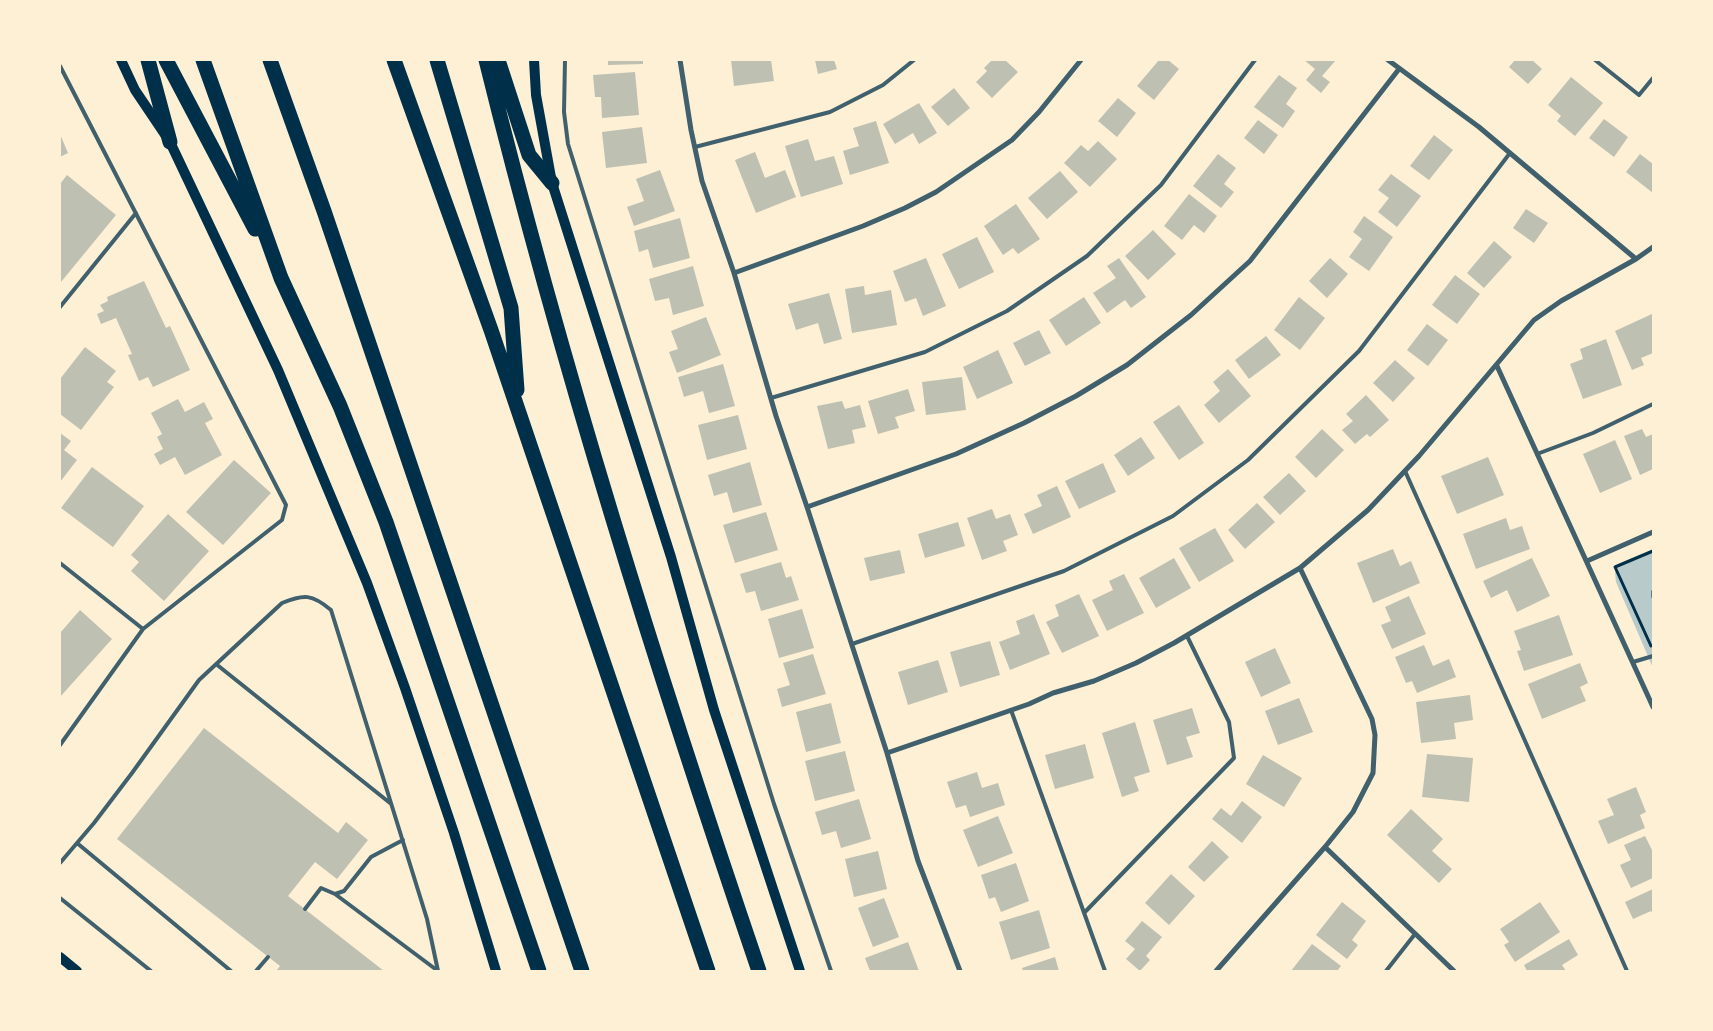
<!DOCTYPE html>
<style>
body{margin:0}
#map{position:relative;width:1713px;height:1031px;overflow:hidden;background:#fdf0d5;font-family:"IBM Plex Serif",serif}
canvas{display:block}
.frame{position:absolute;inset:0;border:61px solid #fdf0d5;pointer-events:none}
</style>
<div id="map">
<canvas width="1713" height="1031"></canvas>
<div class="frame"></div>
</div>
<script>
const ctx = document.querySelector('canvas').getContext('2d');
ctx.lineJoin = 'round';
function fill(path, color) { ctx.fillStyle = color; ctx.fill(path, 'evenodd'); }
function strokePath(path, color, width, dash) { ctx.strokeStyle = color; ctx.lineWidth = width; ctx.lineCap = dash ? 'butt' : 'round'; ctx.setLineDash(dash || []); ctx.stroke(path); }
const green = new Path2D(`
 M1653 549V668L1616 582 1615 573 1618 564Z`);
const building = new Path2D(`
 M608 60H643V64L608 65Z
 M731 60H771L774 81 734 86Z
 M815 60H834L837 69 818 74Z
 M992 60H1005L1018 72 992 98 976 82 987 71 984 68Z
 M1159 60H1168L1179 69 1154 100 1137 86Z
 M1304 60H1336L1322 76 1330 82 1321 93 1306 80 1315 69Z
 M1515 60H1532L1542 69 1528 84 1509 67Z
 M635 72 639 115 602 118 601 97H595L593 75Z
 M1279 75 1297 88 1286 104 1295 111 1283 128 1254 107Z
 M1571 77 1603 103 1575 136 1557 121 1561 116 1548 105Z
 M954 88 970 108 948 126 931 107Z
 M1118 98 1136 113 1117 137 1098 121Z
 M919 103 937 133 919 144 913 133 895 144 883 124Z
 M1604 119 1628 137 1614 157 1589 138Z
 M1258 120 1278 135 1264 154 1244 138Z
 M876 121 889 163 850 175 843 151 859 146 853 128Z
 M642 127 647 163 606 168 602 132Z
 M60 134 68 153 60 157Z
 M1434 135 1453 150 1429 180 1410 166Z
 M808 139 815 161 834 156 843 184 801 197 785 146Z
 M1098 141 1117 159 1090 187 1064 163 1081 145 1088 151Z
 M755 152 765 178 785 170 796 197 756 213 735 160Z
 M1218 154 1236 168 1224 184 1234 192 1221 208 1193 186Z
 M1640 154 1653 164V193L1626 172Z
 M660 170 675 211 634 226 627 207 644 201 636 179Z
 M1060 171 1078 192 1047 219 1028 198Z
 M1391 174 1421 196 1397 227 1378 212 1389 198 1378 190Z
 M67 175 116 215 61 282 60 184Z
 M1189 194 1217 216 1204 233 1194 225 1182 240 1164 226Z
 M1016 204 1040 239 1018 254 1013 248 1003 255 984 226Z
 M1526 209 1548 223 1534 243 1513 228Z
 M1364 216 1393 237 1369 271 1349 257 1362 239 1353 232Z
 M680 218 690 258 653 268 648 249 639 252 634 231Z
 M1153 230 1176 254 1148 280 1125 256Z
 M977 237 994 272 959 289 942 254Z
 M1494 241 1512 257 1484 288 1467 273Z
 M926 258 946 306 923 316 916 298 905 302 893 271Z
 M1119 258 1146 297 1131 308 1125 300 1107 313 1093 293 1116 278 1107 266Z
 M1330 258 1348 274 1327 298 1309 281Z
 M693 266 704 306 673 315 669 298 655 301 649 279Z
 M1455 275 1480 294 1457 324 1432 305Z
 M144 281 166 328 170 326 190 370 153 387 148 377 139 381 128 355 132 354 116 318 101 324 97 314 104 311 100 305 108 301 107 297Z
 M864 286 865 295 891 290 897 325 852 333 845 289Z
 M829 293 842 339 824 344 818 323 796 330 788 304Z
 M1084 297 1101 323 1066 346 1049 320Z
 M1299 297 1325 318 1300 350 1274 330Z
 M1652 314 1653 353 1641 358 1644 365 1632 370 1615 331Z
 M706 317 721 355 677 373 669 352 678 349 671 331Z
 M1427 324 1448 340 1428 366 1407 350Z
 M1039 330 1051 353 1025 366 1013 343Z
 M1266 336 1281 355 1249 379 1235 360Z
 M1606 339 1622 385 1583 399 1570 364 1583 359 1580 349Z
 M85 347 116 371 107 382 114 387 81 430 60 414V379Z
 M998 350 1013 383 977 399 963 367Z
 M1395 360 1415 378 1393 402 1373 383Z
 M723 364 735 406 709 413 703 391 684 397 678 377Z
 M1228 369 1251 396 1219 423 1204 405 1220 391 1213 382Z
 M962 377 966 410 926 415 922 382Z
 M908 389 915 411 895 417 899 428 878 434 868 401Z
 M1366 395 1389 420 1370 437 1367 434 1355 444 1342 430 1353 421 1346 414Z
 M178 399 185 412 204 402 213 419 205 423 222 455 185 475 175 457 160 465 154 454 163 449 157 437 162 434 151 413Z
 M842 401 845 409 860 405 866 427 852 430 855 443 828 449 817 406Z
 M1179 405 1204 443 1179 460 1153 422Z
 M738 415 747 449 707 460 698 425Z
 M1322 429 1344 450 1316 478 1295 457Z
 M1642 429 1646 437 1653 434V469L1640 475 1624 436Z
 M60 433 71 441 64 450 77 460 60 482Z
 M1141 437 1155 458 1128 476 1114 455Z
 M1615 440 1632 479 1600 493 1583 454Z
 M1488 457 1504 495 1457 514 1441 476Z
 M234 460 271 493 223 545 186 512Z
 M750 462 762 505 733 513 727 492 714 496 708 475Z
 M1103 463 1116 492 1079 509 1065 481Z
 M92 467 144 506 113 547 61 508Z
 M1289 473 1306 491 1280 515 1263 497Z
 M1057 486 1071 517 1033 534 1024 514 1042 506 1037 495Z
 M1257 503 1275 522 1245 549 1228 530Z
 M992 509 996 519 1010 514 1018 535 1003 541 1007 551 982 560 967 518Z
 M766 512 778 550 735 563 723 525Z
 M168 514 209 551 164 601 131 571 139 562 131 555Z
 M1506 518 1510 530 1522 526 1530 549 1476 569 1463 534Z
 M958 522 965 546 925 558 918 534Z
 M1215 528 1234 561 1199 582 1179 548Z
 M1393 549 1400 566 1411 561 1420 583 1373 603 1357 563Z
 M900 550 905 573 870 581 864 558Z
 M1174 558 1191 588 1156 608 1139 578Z
 M1532 558 1550 596 1517 612 1507 590 1491 598 1483 581Z
 M781 562 786 578 791 576 799 600 761 611 755 591 746 593 740 574Z
 M1124 574 1144 613 1107 631 1092 600 1113 590 1109 581Z
 M1079 594 1099 636 1062 653 1046 622 1059 616 1055 605Z
 M1409 596 1426 634 1392 649 1381 625 1391 621 1385 607Z
 M802 609 814 648 779 658 768 619Z
 M80 610 112 639 60 697V633Z
 M1034 614 1050 654 1010 670 999 642 1020 634 1016 621Z
 M1559 615 1573 655 1524 671 1517 651 1521 650 1514 631Z
 M990 641 1000 675 960 687 950 652Z
 M1424 645 1433 666 1449 659 1456 677 1417 693 1412 681 1406 683 1395 657Z
 M1275 648 1291 683 1261 697 1245 662Z
 M813 654 826 694 782 707 777 689 790 685 783 663Z
 M938 660 948 692 908 705 898 672Z
 M1580 663 1588 683 1580 687 1586 701 1542 719 1528 684Z
 M1470 695 1473 720 1454 723 1456 739 1421 743 1416 702Z
 M1299 698 1313 732 1278 745 1265 711Z
 M831 703 841 743 806 752 796 712Z
 M1192 708 1200 733 1186 737 1193 757 1167 765 1153 720Z
 M1135 722 1150 772 1134 777 1139 791 1122 797 1102 733Z
 M204 728 338 833 346 822 368 840 337 879 315 862 288 896 384 971H276L280 966 117 839Z
 M1085 744 1094 778 1055 789 1045 755Z
 M845 751 855 791 815 801 805 761Z
 M1427 754 1473 758 1469 802 1422 797Z
 M1263 755 1302 778 1284 807 1246 784Z
 M977 772 982 788 998 783 1005 805 970 817 966 805 956 808 947 782Z
 M1636 787 1646 812 1640 815 1645 828 1608 844 1598 821 1614 815 1607 799Z
 M859 799 871 839 841 848 836 831 822 835 815 812Z
 M1242 801 1262 817 1242 843 1212 819 1221 808 1231 816Z
 M1411 809 1443 839 1432 851 1452 869 1439 883 1387 835Z
 M998 816 1013 853 978 867 963 830Z
 M1645 836 1652 850H1653V878L1631 888 1620 865 1631 860 1624 845Z
 M1212 841 1229 857 1204 882 1188 867Z
 M878 851 887 889 854 897 845 859Z
 M1016 863 1029 901 1001 912 995 897 989 899 981 875Z
 M1171 874 1195 896 1169 925 1145 903Z
 M1653 889V914L1651 911 1633 919 1625 902Z
 M884 898 899 937 873 947 858 908Z
 M1342 902 1366 921 1352 940 1358 945 1347 959 1316 935Z
 M1540 902 1560 932 1515 962 1504 945 1509 942 1500 929Z
 M1039 910 1050 948 1011 960 999 922Z
 M1142 921 1162 937 1146 956 1150 960 1140 971 1126 959 1135 949 1125 941Z
 M1569 939 1578 955 1562 965 1566 971H1527L1524 965Z
 M908 942 919 971H870L865 958Z
 M1312 944 1341 966 1337 971H1291Z
 M1055 957 1059 971H1023L1022 968Z`);
const path = new Path2D(`
 M1653 591V597
 M1651 646 1615 567 1653 551`);
const service = new Path2D(`
 M565 60 564 112 568 144 774 804 831 971
 M1595 60 1639 95 1653 78
 M60 66 286 505 282 520 143 629 60 745
 M695 147 830 112 883 85 914 60
 M60 307 136 213
 M771 398 925 352 1007 311 1087 256 1161 185 1255 60
 M1537 454 1593 433 1653 404
 M1405 471 1440 549 1627 971
 M60 563 143 629
 M852 644 1064 571 1173 516 1248 460 1359 351 1510 153
 M1633 662 1653 656
 M216 664 390 803
 M1011 710 1105 971
 M77 843 231 971
 M60 863 94 823 132 773 199 680 282 603C304 594 312 594 331 610L427 919 438 971
 M335 894 438 971
 M60 898 151 971
 M305 909 321 888 335 894 344 891 371 857 403 840
 M1084 913 1234 758 1229 722 1187 636
 M256 971 268 957
 M1386 971 1415 934`);
const minor = new Path2D(`
 M680 60 691 130 702 181 734 273 776 416 807 507 887 753 918 861 960 971
 M1388 60 1479 127 1636 259
 M734 273 863 226 905 208 936 192 1012 140 1039 112 1081 60
 M1497 366 1653 707
 M807 507 956 454 1024 423 1076 396 1127 365 1191 315 1250 261 1399 69
 M1587 561 1653 532
 M887 753 1029 704 1053 693 1094 681 1136 663 1174 643 1300 568 1368 510 1419 456 1534 320 1561 301 1636 259 1653 247
 M1325 847 1454 971
 M1216 971 1325 847 1353 812 1373 773 1375 735 1372 719 1300 568`);
const secondary = new Path2D(`
 M121 60 135 90 170 142 278 370 367 583 405 688 454 833 496 971
 M534 60 536 95 552 183 671 557 714 710 800 971
 M60 957 77 971`);
const motorway = new Path2D(`
 M148 60 170 142
 M166 60 255 229
 M203 60 281 278 340 406 386 522 539 971
 M270 60 324 211 582 971
 M394 60 491 330 708 971
 M437 60 511 308 517 390
 M486 60C562 368 657 671 759 971
 M498 60 529 155 552 183`);
fill(green, '#b9caca');
fill(building, '#bec0b2');
strokePath(path, '#003049', 3);
strokePath(service, '#3f606c', 4);
strokePath(minor, '#3f606c', 5);
strokePath(secondary, '#003049', 10);
strokePath(motorway, '#003049', 15);
</script>
